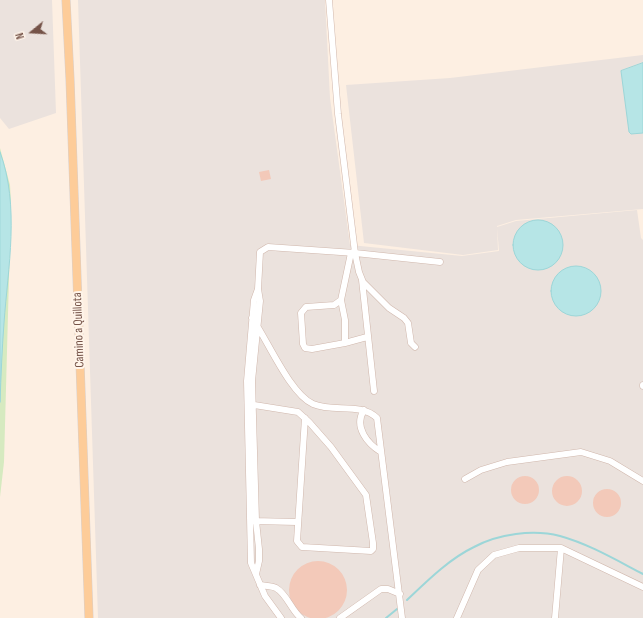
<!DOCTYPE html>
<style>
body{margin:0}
#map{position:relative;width:643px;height:618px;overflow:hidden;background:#fdefe2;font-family:"Sofia Sans Condensed",sans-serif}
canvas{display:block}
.north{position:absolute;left:12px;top:12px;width:40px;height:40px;-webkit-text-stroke:3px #fff4e9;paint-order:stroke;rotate:252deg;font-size:11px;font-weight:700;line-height:16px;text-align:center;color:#755348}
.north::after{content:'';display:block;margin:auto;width:14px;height:18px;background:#755348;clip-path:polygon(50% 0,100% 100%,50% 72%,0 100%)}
</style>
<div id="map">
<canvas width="643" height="618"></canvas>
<div class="north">N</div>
</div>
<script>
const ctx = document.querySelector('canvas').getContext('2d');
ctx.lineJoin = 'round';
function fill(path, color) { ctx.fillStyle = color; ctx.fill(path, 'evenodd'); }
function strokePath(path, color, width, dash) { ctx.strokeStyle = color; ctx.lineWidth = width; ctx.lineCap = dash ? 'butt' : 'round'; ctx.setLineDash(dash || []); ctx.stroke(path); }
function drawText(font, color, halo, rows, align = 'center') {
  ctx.font = font + ' "Sofia Sans Condensed",sans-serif'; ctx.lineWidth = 4; ctx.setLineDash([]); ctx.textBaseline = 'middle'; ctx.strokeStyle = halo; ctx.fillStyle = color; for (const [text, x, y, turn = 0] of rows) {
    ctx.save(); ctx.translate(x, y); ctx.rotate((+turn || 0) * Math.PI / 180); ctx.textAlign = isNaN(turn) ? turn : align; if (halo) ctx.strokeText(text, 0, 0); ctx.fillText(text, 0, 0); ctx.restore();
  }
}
const industrial = new Path2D(`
 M0 0H52L56 113 9 129 0 118Z
 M78 0H325L330 98 350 245 462 256 499 251 497 227 516 221 637 210 641 238 643 240V618H98Z
 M643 55V209L516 220 497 226 498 250 463 255 364 243 346 85 450 78Z`);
const green = new Path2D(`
 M0 148 10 185 11 203 4 462 0 497Z`);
const water = new Path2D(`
 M643 63V133L631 134 629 132 621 71Z
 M0 152C20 206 8 267 4 323 2 350 1 376 0 402Z
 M513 245a25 25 0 1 1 50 0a25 25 0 1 1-50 0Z
 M551 291a25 25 0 1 1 50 0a25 25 0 1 1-50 0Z`);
const stream = new Path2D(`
 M407 600C427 581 449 559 474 547 498 534 533 529 560 536 589 544 616 560 643 574
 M386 618 397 609`);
const building = new Path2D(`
 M269 170 271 179 261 181 259 172Z
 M511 490a14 14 0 1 1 28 0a14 14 0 1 1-28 0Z
 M552 491a15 15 0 1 1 30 0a15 15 0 1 1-30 0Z
 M593 503a14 14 0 1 1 28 0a14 14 0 1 1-28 0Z
 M289 590a29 29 0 1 1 58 0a29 29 0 1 1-58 0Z`);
const minor = new Path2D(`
 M362 280 374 391
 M258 289 254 300 247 381 251 563 265 596 281 618
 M341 300 345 320V343L312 349 305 348 303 344 301 313 306 307 334 305 341 300 351 253
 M252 318C267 339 290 394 313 404 334 413 360 402 377 418L402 618
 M345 343 367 337
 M415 347 411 343 408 323 404 318 389 308 363 282 359 272 355 253 440 262
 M643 385V386
 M248 404 298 412 309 422 331 447 366 495 373 543V549L371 551 302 547 297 541 305 418
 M364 410C353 427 368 444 381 452
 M465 479 481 470 507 462 581 452 610 461 643 481
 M253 521 297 522
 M256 574 259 561V549L256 521 252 381 260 301 258 289 260 252 268 247 355 253 338 114 329 0
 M260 585C265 586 272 586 276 588 287 594 291 610 301 618
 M340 618 381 589H388L400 594
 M457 618 478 570 494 555 519 548H561L643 587
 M555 618 561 548`);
const major = new Path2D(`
 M66 0 70 79 89 618`);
const streetNames = [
 ["Camino a Quillota",79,330,-92]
];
fill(industrial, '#ebe2dd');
fill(green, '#d6eac0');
fill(water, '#b6e5e6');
strokePath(water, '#9cd6d8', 1);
strokePath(stream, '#9cd6d8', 2);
fill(building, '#f3c9b9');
strokePath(minor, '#d0b7ac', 7);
strokePath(major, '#d8cfcc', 9);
strokePath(minor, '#fff', 6);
strokePath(major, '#fdcc99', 8);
drawText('13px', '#755348', '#fff4e9', streetNames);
</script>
